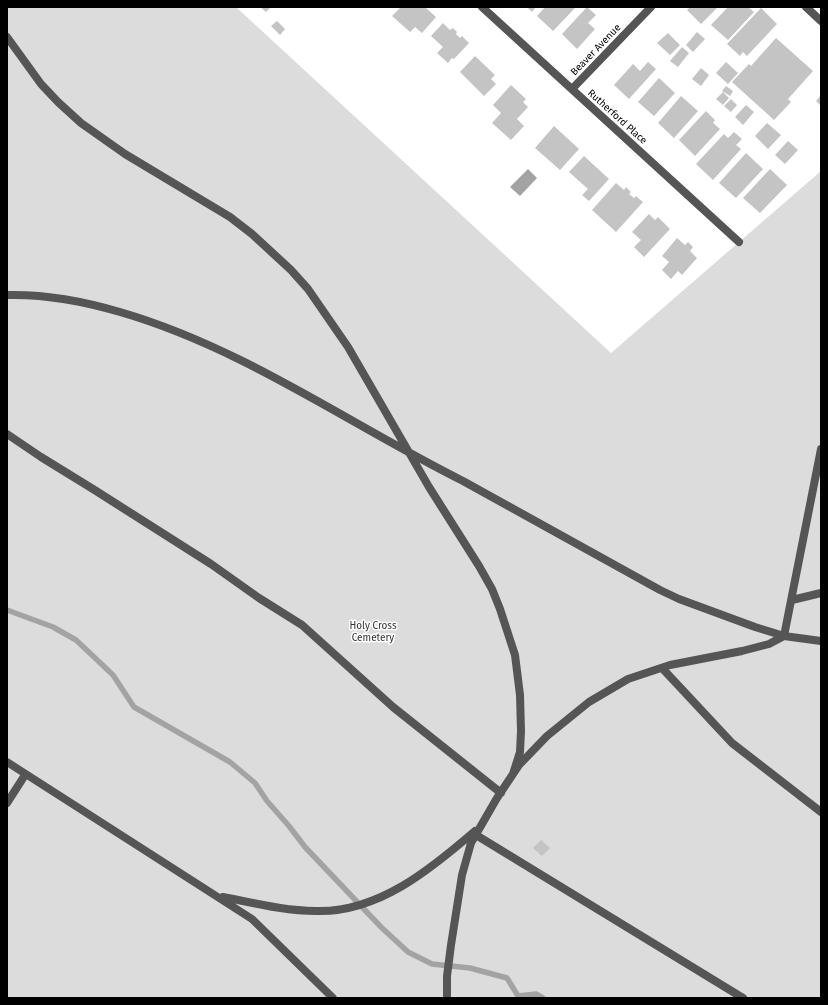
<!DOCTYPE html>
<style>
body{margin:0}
#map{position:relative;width:828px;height:1005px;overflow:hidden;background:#fff;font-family:"Fira Sans",sans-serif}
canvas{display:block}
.frame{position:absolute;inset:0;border:8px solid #000;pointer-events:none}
</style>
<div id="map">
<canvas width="828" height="1005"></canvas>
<div class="frame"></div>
</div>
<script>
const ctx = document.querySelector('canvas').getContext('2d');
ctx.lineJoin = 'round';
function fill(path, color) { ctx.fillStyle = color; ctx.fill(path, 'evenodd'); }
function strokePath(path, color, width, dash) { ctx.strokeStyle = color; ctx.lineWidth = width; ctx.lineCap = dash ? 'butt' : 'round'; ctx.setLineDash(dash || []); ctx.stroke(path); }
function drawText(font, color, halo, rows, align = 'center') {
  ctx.font = font + ' "Fira Sans",sans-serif'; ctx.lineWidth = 3; ctx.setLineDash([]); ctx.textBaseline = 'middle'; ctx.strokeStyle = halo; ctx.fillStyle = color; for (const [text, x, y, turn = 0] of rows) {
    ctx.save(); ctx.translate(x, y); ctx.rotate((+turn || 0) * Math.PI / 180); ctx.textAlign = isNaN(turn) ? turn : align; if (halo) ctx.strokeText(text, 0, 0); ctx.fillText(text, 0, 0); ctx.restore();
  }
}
const green = new Path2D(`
 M7 7H236L611 353 821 171V998H7Z`);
const water = new Path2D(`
 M528 169 537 178 520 196 510 187Z`);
const stream = new Path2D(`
 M7 610 53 627 76 640 113 675 134 707 230 762 255 783 267 801 289 826 305 847 381 927 408 952 432 964 470 968 507 978 518 996 536 994 543 998`);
const building = new Path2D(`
 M260 7H271L266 12Z
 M401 7H425L436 17 422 33 415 27 410 32 392 16Z
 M527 7H536L532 12Z
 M545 7H576L553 31 537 16Z
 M587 7 596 15 588 23 595 29 577 49 562 34Z
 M690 7H718L701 24 687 10Z
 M728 7H748L754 12 728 40 711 25Z
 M761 8 777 24 747 56 743 52 740 56 727 44Z
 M277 21 285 29 280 35 271 26Z
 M443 23 450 30 453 28 457 32 456 34 460 38 462 36 469 43 454 59 452 58 448 63 437 53 443 47 431 36Z
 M697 32 705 39 693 52 686 45Z
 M668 33 680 45 670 55 657 43Z
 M776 38 813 71 788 99 791 102 774 120 732 82 749 64 751 66Z
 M682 47 689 53 678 67 670 61Z
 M475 56 495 75 491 79 496 84 484 96 460 72Z
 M648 62 656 69 629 99 614 85 633 64 640 71Z
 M726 62 738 73 728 84 716 73Z
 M701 68 709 75 701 86 692 79Z
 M659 78 675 93 654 116 638 102Z
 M511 85 526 99 523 102 528 107 517 119 524 126 511 140 492 123 501 113 493 105Z
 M726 86 733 91 730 96 722 91Z
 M723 92 729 98 723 105 716 99Z
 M821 95V106L816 101Z
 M681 96 698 111 674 138 658 123Z
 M731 99 737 105 731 112 724 106Z
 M746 105 754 112 743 125 735 117Z
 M706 111 715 120 713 123 720 129 695 156 679 140Z
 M767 123 781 135 768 149 755 136Z
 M554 126 579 149 560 170 535 148Z
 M734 132 742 139 736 145 741 149 713 180 696 164 724 134 728 138Z
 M788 141 798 150 785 164 775 155Z
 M746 153 763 169 736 198 719 183Z
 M584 156 609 179 589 201 582 195 588 189 569 172Z
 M770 169 787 185 760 213 743 198Z
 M616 183 624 190 626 187 631 192 629 194 634 198 636 196 643 202 616 232 592 210Z
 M649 214 655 220 658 217 670 229 644 257 634 247 641 240 632 232Z
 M677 238 685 245 688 242 693 247 690 251 697 258 682 275 678 271 671 279 662 270 669 262 662 256Z
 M541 840 550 848 542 856 533 848Z`);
const lane = new Path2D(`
 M7 37 41 84 58 102 81 123 125 154 230 217 252 234 291 270 308 289 348 347 429 487 479 566 492 589 500 609 515 655 520 695 521 731 520 752 513 774
 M7 295C45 294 83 301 120 312 244 348 349 424 463 481L660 590 679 599 755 627 784 636 821 641
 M7 434 41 457 93 489 211 564 259 598 302 625 393 707 501 793
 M792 600 821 593
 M662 668 732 743 821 812
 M7 762 252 919 333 998
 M7 803 25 775
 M476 835 743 998
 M223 897C254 903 285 911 316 911 378 913 431 869 475 831
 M447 998V976L451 945 462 875 471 843 497 798 519 765 547 736 589 702 628 679 670 665 742 651 769 644 784 636 821 449`);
const street = new Path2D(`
 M482 7 739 242
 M806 7 821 21
 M572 89 651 7`);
const streetNames = [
 ["Beaver Avenue",596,50,-46],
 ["Rutherford Place",617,117,42]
];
const parkNames = [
 ["Holy Cross",373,626],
 ["Cemetery",373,638]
];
fill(green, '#dcdcdc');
fill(water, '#a3a3a3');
strokePath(stream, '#a3a3a3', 5.5);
fill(building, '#c4c4c4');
strokePath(lane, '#555', 8);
strokePath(street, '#555', 8);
drawText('10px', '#000', '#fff', streetNames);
drawText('10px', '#333', '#fff', parkNames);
</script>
